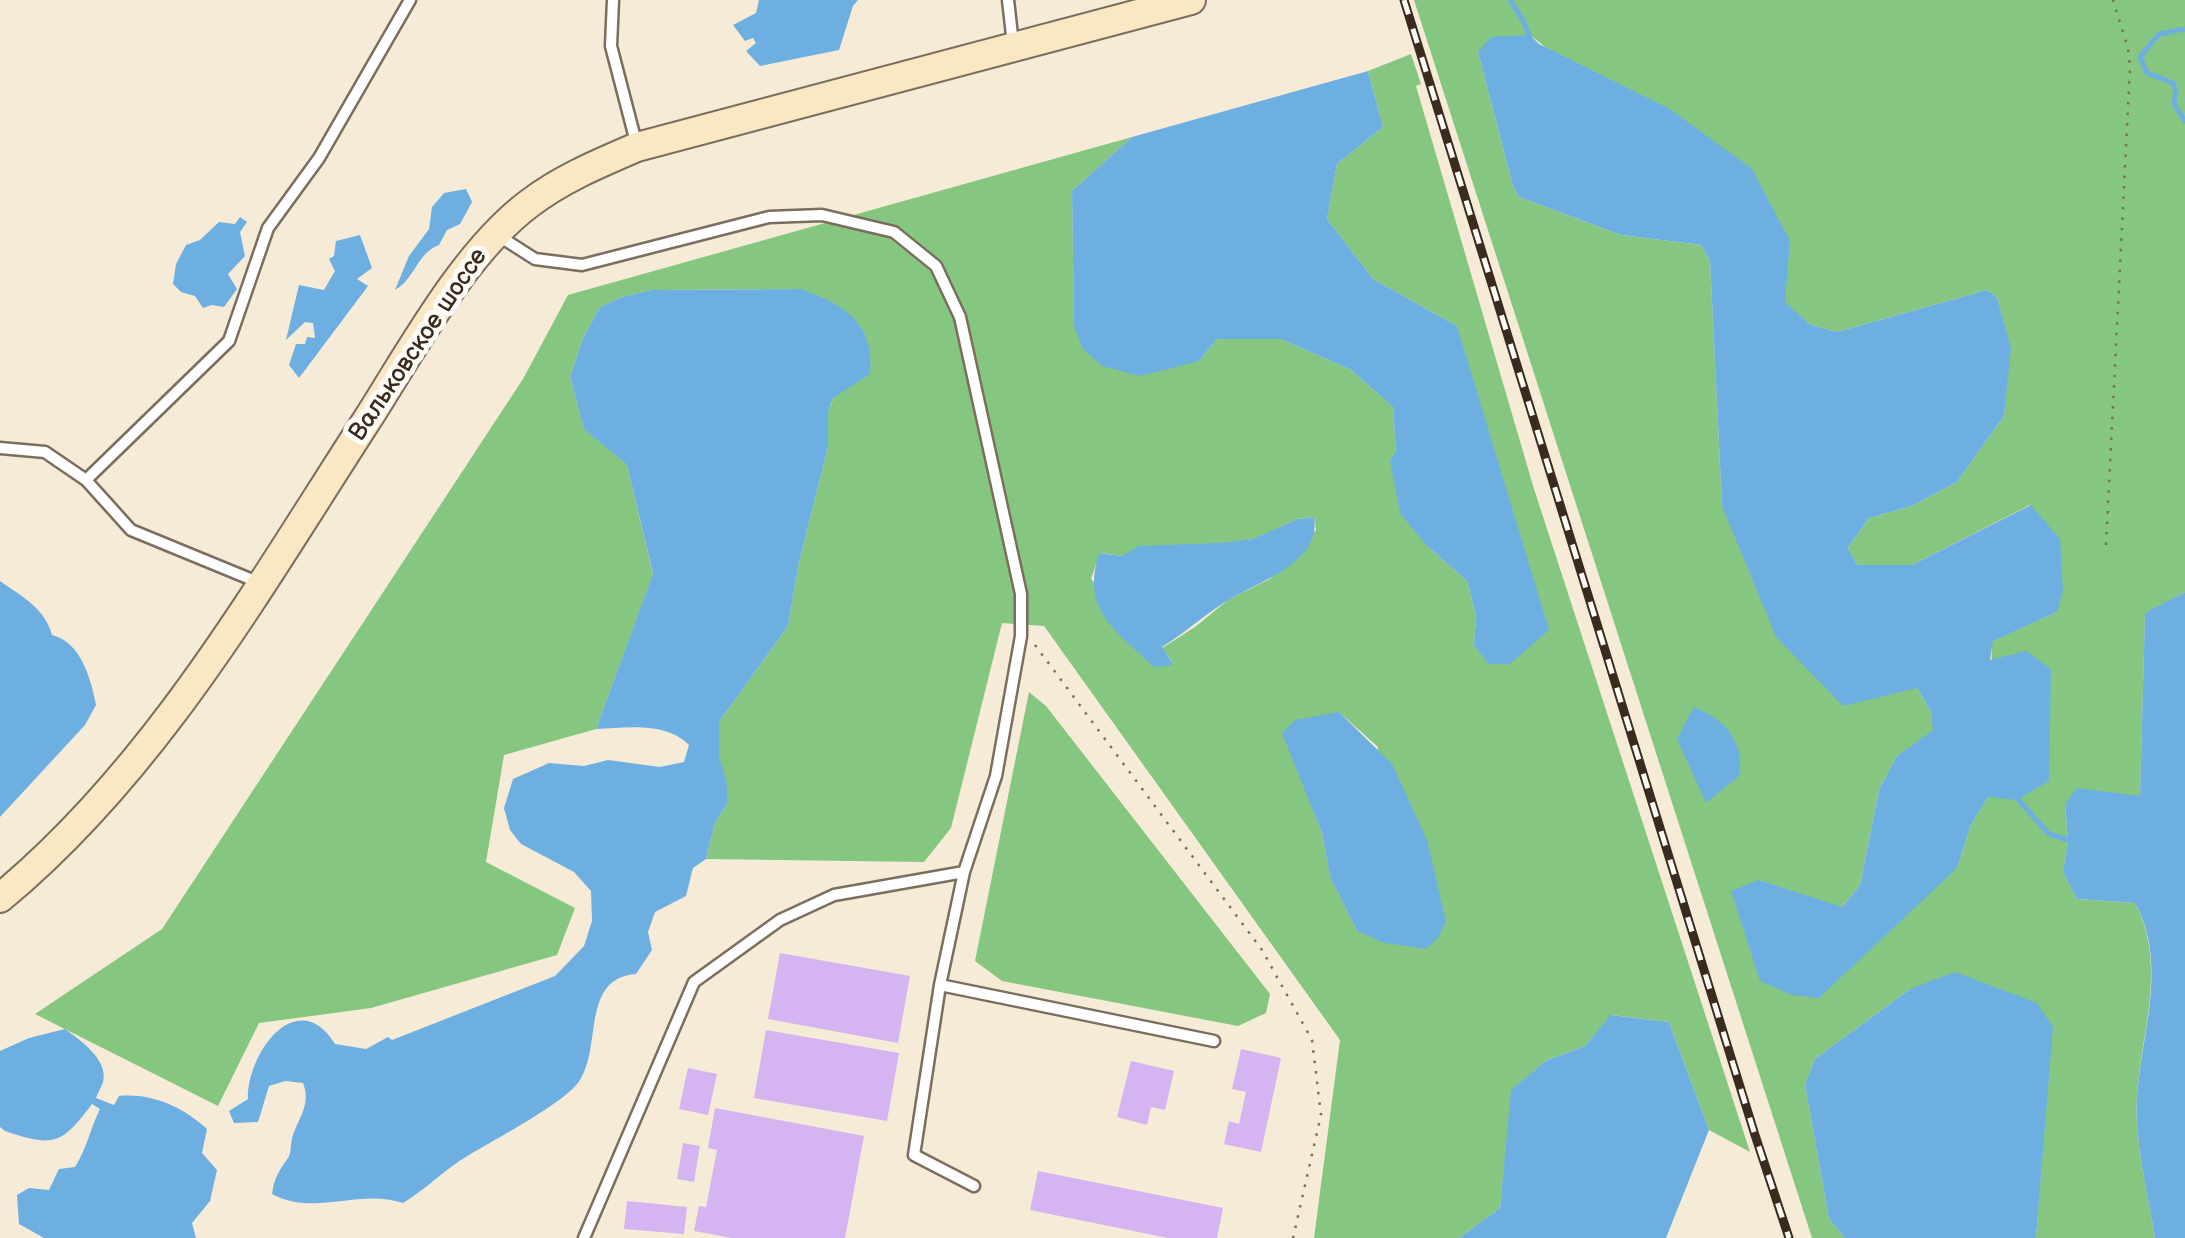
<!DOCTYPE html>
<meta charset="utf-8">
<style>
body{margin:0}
canvas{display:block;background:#f5ebd6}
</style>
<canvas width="2185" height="1238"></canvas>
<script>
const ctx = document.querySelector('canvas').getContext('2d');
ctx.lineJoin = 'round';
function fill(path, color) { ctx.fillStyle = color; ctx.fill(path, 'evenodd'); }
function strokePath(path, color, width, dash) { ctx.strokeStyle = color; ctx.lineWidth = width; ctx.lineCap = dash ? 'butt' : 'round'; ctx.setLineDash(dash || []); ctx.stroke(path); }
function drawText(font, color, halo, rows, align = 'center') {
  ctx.font = font + ' "Balsamiq Sans",sans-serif'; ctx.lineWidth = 10; ctx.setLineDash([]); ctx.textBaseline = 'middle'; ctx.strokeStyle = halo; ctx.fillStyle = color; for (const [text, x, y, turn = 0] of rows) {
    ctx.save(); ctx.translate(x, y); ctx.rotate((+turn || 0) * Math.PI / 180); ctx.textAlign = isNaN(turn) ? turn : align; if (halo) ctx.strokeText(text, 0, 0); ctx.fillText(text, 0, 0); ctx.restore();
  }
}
const green = new Path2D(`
 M1414 0H2185V592L2145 614 2140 797 2065 805 2068 842 2063 872 2077 899 2135 903C2172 974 2133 1049 2137 1123 2139 1161 2149 1200 2155 1238H2036L2052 1027 1910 989 1815 1059 1805 1085 1829 1219 1845 1238H1812ZM1530 35 1790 241 1784 302 1809 324 1837 332 1987 290 1997 297 2010 348 2004 416 1957 482 1912 506 1869 518 1848 548 1857 565H1912L2030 505 2057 612 1992 641 1988 797 1971 825 1957 868 1760 980 1759 880 1841 908 1860 885 1879 790 1896 757 1934 730 1931 712 1917 688 1722 506 1710 261 1701 245 1621 235 1519 197 1513 187 1478 52Z
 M1411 54 1421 84 1416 86 1534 489 1750 1152 1709 1130 1669 1022 1612 1015 1585 1046 1547 1060 1512 1090 1500 1208 1459 1238H1314L1340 1040 1044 626 1002 623 951 828 924 862 706 859 715 823 727 804 719 755V722L788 626 799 562 828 447V413L833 399 801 289 651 290 622 297 600 307 583 338 570 377 584 428 627 465 653 575 596 729 504 755 486 862 575 908 557 955 371 1008 259 1023 218 1106 35 1014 162 929 523 379 568 295 1132 137 1072 191 1074 326 1199 361 1217 339H1281L1351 370 1393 407 1396 452 1426 545 1467 581 1476 616 1474 646 1489 663 1457 326 1373 279 1327 219 1337 164 1383 127 1368 71ZM1314 517 1316 530 1270 579 1229 599 1195 627 1162 648 1174 664 1091 579 1100 553 1122 556 1254 539 1298 519ZM1339 712 1378 747 1357 931 1330 877 1322 833 1298 770Z
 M1029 692 1046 706 1270 994 1266 1013 1238 1026 1002 981 975 961Z`);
const water = new Path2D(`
 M759 0H858L853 6 839 50 760 66 746 51 756 43 753 38 745 41 733 25 756 13Z
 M1530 35 1539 44 1670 109 1752 169 1790 241 1785 302 1809 324 1837 332 1987 290 1997 297 2011 348 2004 416 1957 482 1912 506 1869 518 1848 548 1857 565H1912L2031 505 2060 539 2063 591 2057 612 1993 641 1990 660 2026 651 2051 669 2049 781 2017 800 1988 797 1971 825 1957 868 1819 998 1792 995 1760 981 1731 891 1759 880 1842 907 1860 885 1879 790 1896 757 1933 730 1931 712 1917 688 1843 706 1776 637 1722 506 1710 261 1701 245 1621 235 1519 197 1513 187 1478 52 1491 37Z
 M1368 71 1383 127 1337 164 1327 219 1373 279 1457 326 1549 630 1510 664H1489L1474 646 1476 616 1467 581 1426 545 1400 513 1390 460 1396 452 1393 407 1351 370 1281 339H1217L1199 361 1140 376 1102 366 1083 349 1074 326 1072 191 1132 137Z
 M466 189 472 202 460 224 447 230 439 245C417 253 415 279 395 290L409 256 429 229 432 207 444 193Z
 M240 217 247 222 240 232 245 256 228 274 237 289 224 307 212 305 203 308 195 296 181 292 173 284 176 264 186 245 200 240 219 222 235 224Z
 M360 235 372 268 357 279 368 286 299 378 289 365 296 344H305L307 337 315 338 313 323 305 322 286 340 299 285 324 290 335 271 329 259 334 256 336 241Z
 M801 289C845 305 875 323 870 374L833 398 828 413V447L799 562 788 626 719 722V755L727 785V804L715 823 706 859 693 868 686 896 655 912 648 932 652 950 636 974C581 978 602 1046 580 1080 565 1104 485 1144 458 1162 439 1175 423 1191 403 1203 359 1188 314 1217 272 1194 274 1178 279 1171 288 1158 292 1152 290 1143 293 1135 300 1116 311 1103 303 1083L285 1081 269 1086 258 1122 234 1123 229 1111 248 1099C247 1052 298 984 335 1044L366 1049 388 1037 392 1040 555 976 584 946 592 921 591 891 574 872 521 844 510 830 504 808 513 779 549 763 584 766 608 760 660 767 684 762 689 745C665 721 626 728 596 729L653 574 627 465 584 429 570 377 583 338 600 307 622 297 651 290Z
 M1314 517C1322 564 1256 582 1225 602 1203 616 1185 633 1162 647L1174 665 1154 667C1115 629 1081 612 1099 553L1122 556 1139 546 1220 543 1253 539 1298 519Z
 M0 581C21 596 45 608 52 635 81 642 91 679 96 705L85 725 0 817Z
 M2185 592V1238H2155C2149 1200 2139 1161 2137 1123 2133 1050 2173 973 2135 903L2077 899 2063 872 2068 842 2065 804 2077 788 2140 796 2145 613Z
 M1694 707C1725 719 1745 742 1739 776L1706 803 1677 739Z
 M1339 712 1392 764 1427 840 1446 921 1438 938 1426 949 1385 943 1357 931 1330 877 1322 833 1282 733 1295 720Z
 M1955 972 2037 1003 2053 1027 2036 1238H1845L1829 1219 1805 1085 1815 1059 1910 989Z
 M1611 1015 1669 1022 1709 1130 1666 1238H1459L1500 1208 1511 1090 1547 1060 1585 1046Z
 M65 1029C80 1040 109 1060 103 1082 101 1088 98 1092 96 1098L114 1105 119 1096C152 1093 183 1107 207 1129L202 1153 217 1170 210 1201 192 1223 196 1238H44L19 1224 17 1195 29 1188 49 1190 59 1169 75 1167C87 1148 90 1129 100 1109L92 1104C62 1144 54 1148 5 1131L0 1127V1051L29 1038Z`);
const stream = new Path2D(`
 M1510 0 1524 22 1531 41
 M2185 29 2159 34 2140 57 2147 73 2173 83 2176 91 2174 104 2185 121
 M2014 795 2049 834 2074 842`);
const building = new Path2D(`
 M780 953 910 976 898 1043 768 1019Z
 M766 1030 899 1053 887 1121 754 1098Z
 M1241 1049 1281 1058 1261 1152 1224 1144 1229 1121 1239 1124 1246 1092 1232 1089Z
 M1131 1061 1174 1071 1165 1110 1151 1107 1147 1125 1117 1117Z
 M688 1068 717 1074 708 1115 679 1109Z
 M715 1108 864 1136 845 1238H732L694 1231 699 1206 706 1207 717 1150 708 1148Z
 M683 1143 700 1146 694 1182 677 1179Z
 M1038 1171 1223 1208 1217 1238H1168L1030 1210Z
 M627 1201 687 1207 684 1234 624 1229Z`);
const path = new Path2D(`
 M2106 545 2130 67 2128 48 2113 0
 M1035 645 1262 950 1312 1040 1321 1115 1293 1238`);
const lane = new Path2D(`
 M613 0 611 46 637 146
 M1008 0 1013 44
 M499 236 535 259 582 265 769 217 822 215 894 232 936 266 960 317 1021 594V636L996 776 964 872 940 985 914 1155 974 1186
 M0 448 45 452 86 480 131 530 260 583
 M86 480 229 341 268 228 319 158 410 0
 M940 985 1214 1041
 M584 1238 694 982 780 920 834 895 964 872`);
const secondary = new Path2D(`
 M0 898C156 769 258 588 367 420 411 351 465 251 530 203 563 178 600 163 637 147L1191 0`);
const rail = new Path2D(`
 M1404 0 1755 1135 1789 1238`);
const streetNames = [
 ["Вальковское шоссе",419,345,-56]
];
fill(green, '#85c780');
fill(water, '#6eafe2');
strokePath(stream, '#6eafe2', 5);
fill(building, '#d4b4f1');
strokePath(lane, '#7c6e5e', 15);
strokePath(secondary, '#7c6e5e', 32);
strokePath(path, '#7c6e5e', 2.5, [2.5, 8]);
strokePath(lane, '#fff', 10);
strokePath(secondary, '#fae7c3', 28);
strokePath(rail, '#3b2a1e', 9);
strokePath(rail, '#fdfcf7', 5, [15]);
drawText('25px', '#3b2a1e', '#fdfcf7', streetNames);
</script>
